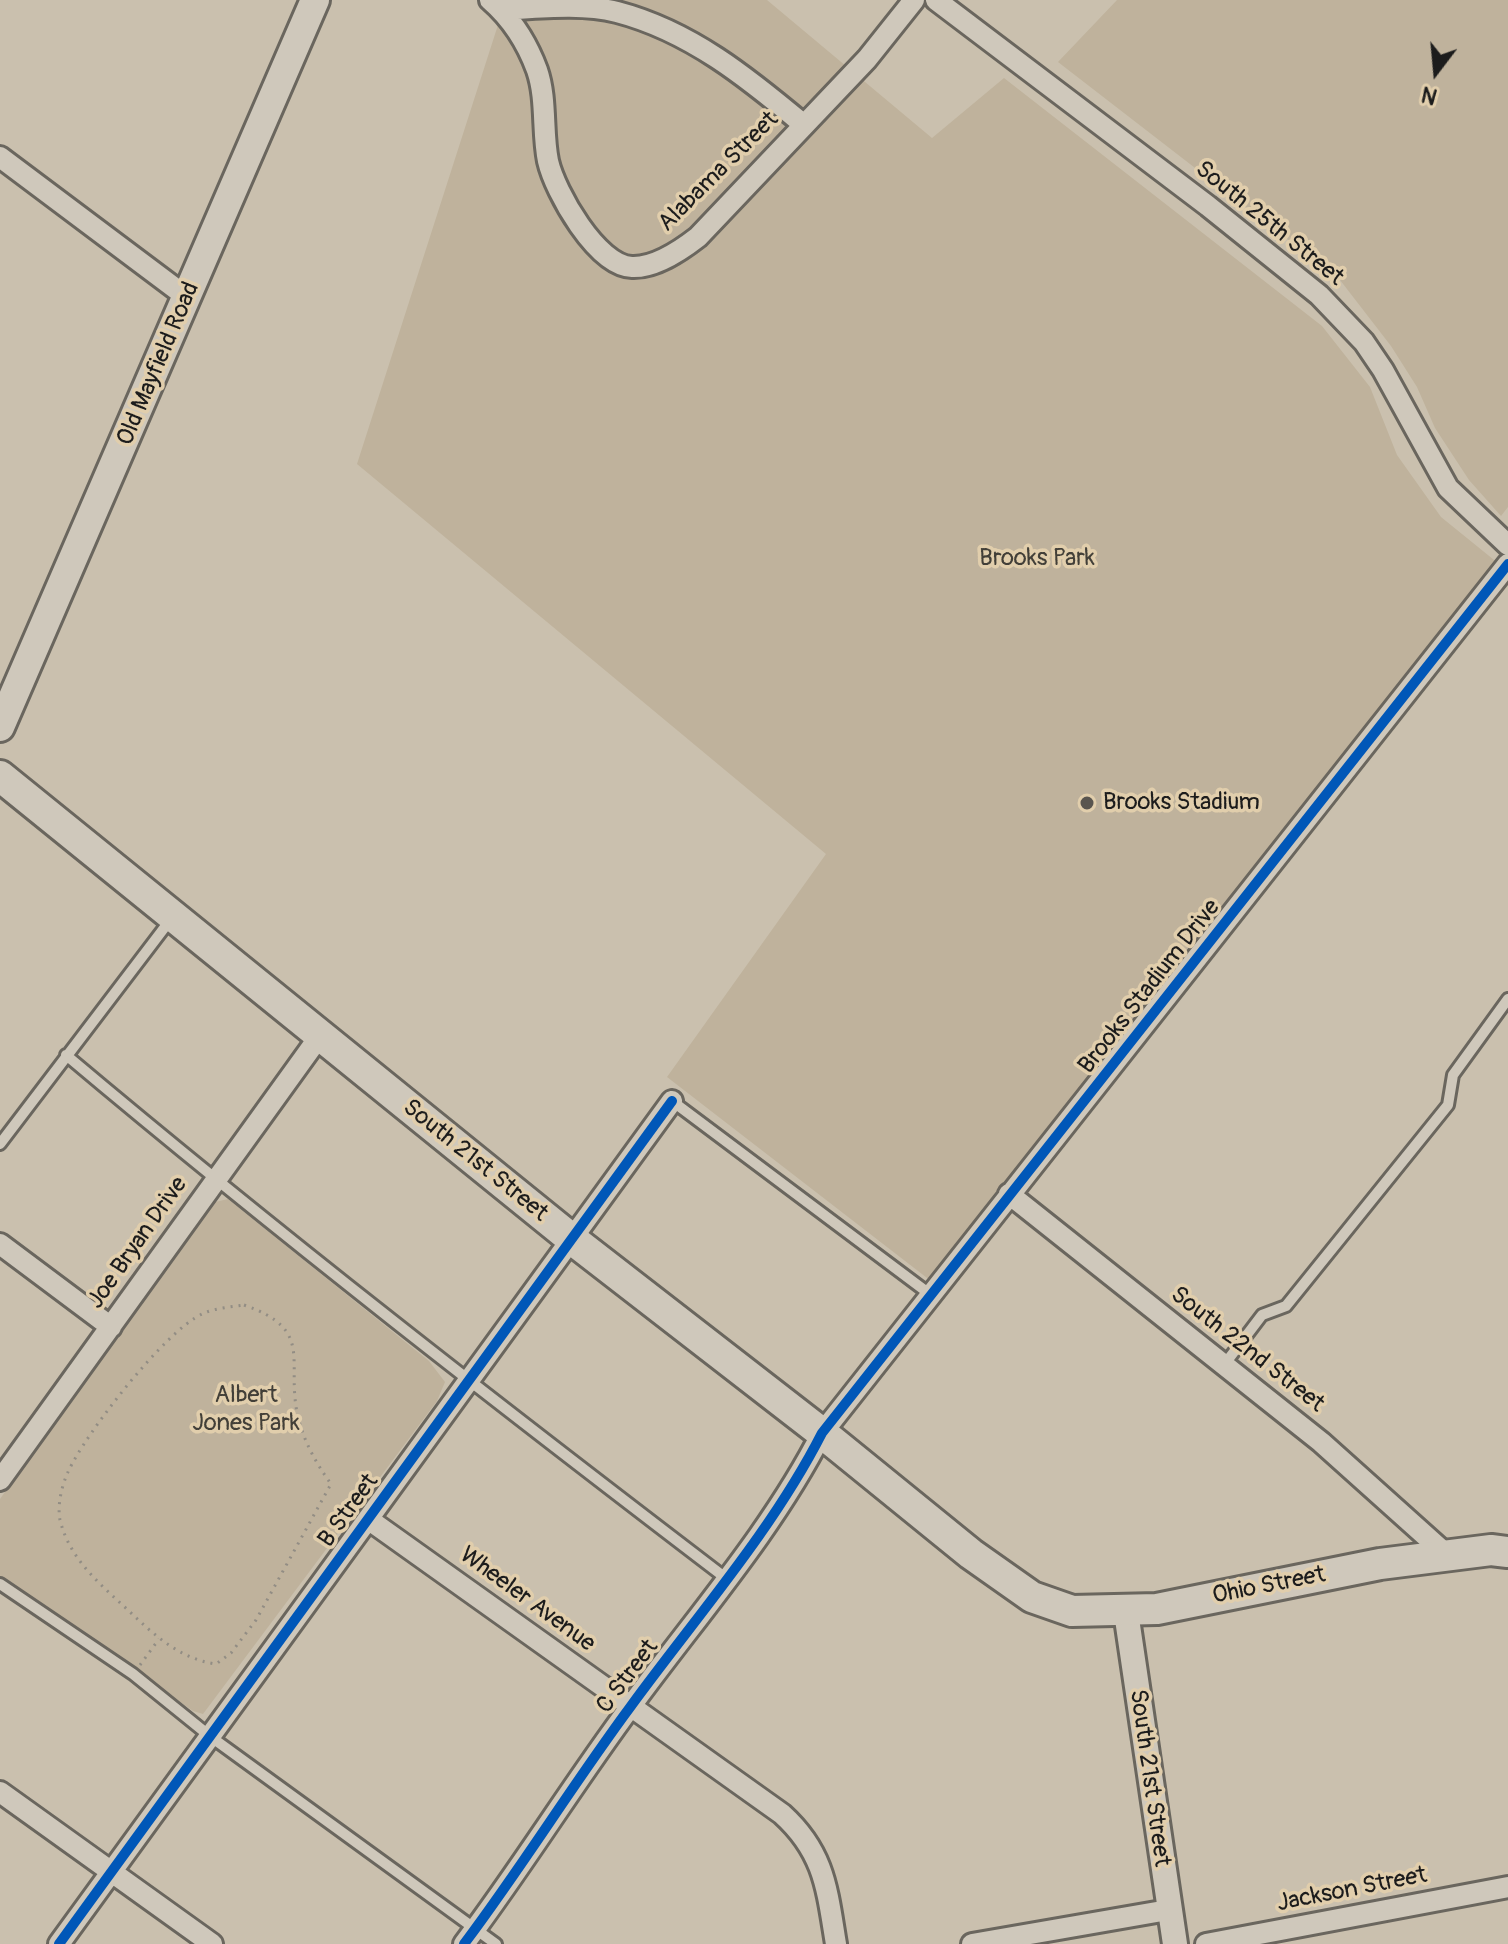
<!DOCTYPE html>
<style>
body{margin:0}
#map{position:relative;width:1508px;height:1944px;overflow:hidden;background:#cac0ae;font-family:Pangolin,sans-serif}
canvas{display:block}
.north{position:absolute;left:1396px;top:32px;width:80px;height:80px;-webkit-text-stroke:6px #e1ceac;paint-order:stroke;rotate:196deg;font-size:22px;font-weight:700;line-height:32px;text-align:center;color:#1c1c1c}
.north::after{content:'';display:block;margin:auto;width:28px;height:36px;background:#1c1c1c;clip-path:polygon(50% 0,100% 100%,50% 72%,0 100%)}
</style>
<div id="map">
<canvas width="1508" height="1944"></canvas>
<div class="north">N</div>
</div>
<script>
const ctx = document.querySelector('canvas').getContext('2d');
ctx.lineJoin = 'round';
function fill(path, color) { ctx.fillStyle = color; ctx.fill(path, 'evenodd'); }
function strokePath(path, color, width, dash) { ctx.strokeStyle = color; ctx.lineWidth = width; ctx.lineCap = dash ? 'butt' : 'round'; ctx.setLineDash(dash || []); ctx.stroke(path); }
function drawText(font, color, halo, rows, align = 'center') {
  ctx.font = font + ' Pangolin,sans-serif'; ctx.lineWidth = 7; ctx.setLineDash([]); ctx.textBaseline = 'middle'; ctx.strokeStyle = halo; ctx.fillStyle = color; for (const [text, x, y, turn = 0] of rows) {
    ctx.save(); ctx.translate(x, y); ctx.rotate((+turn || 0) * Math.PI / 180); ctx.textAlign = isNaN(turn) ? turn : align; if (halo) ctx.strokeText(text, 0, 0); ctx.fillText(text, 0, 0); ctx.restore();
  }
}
const green = new Path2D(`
 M506 0H767L932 138 1004 78 1322 326 1370 387 1397 455 1441 517 1499 564 931 1281 667 1077 826 854 357 464Z
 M1117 0H1508V507L1501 516 1469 480 1435 428 1417 387 1391 346 1340 280 1058 62Z
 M228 1199 429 1361 445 1382 437 1401 203 1714 193 1711 0 1576V1499L204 1210 211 1203Z`);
const path = new Path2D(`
 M244 1305C316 1330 285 1361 298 1417 304 1442 316 1463 331 1484L256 1620 231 1653 216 1664C180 1659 154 1635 129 1611 100 1584 70 1560 60 1520 57 1505 62 1485 68 1472 85 1434 165 1331 202 1314 215 1308 230 1307 244 1305Z
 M140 1665 159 1639`);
const service = new Path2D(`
 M66 1055C281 1236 503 1408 727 1579
 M672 1101 931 1295
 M0 1144 171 919
 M1224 1365 1262 1315 1286 1306 1448 1105 1453 1075 1508 999
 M0 1584 133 1674 211 1737 496 1944`);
const minor = new Path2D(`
 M490 0C512 19 527 43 537 70 547 99 542 132 548 161 555 192 597 266 632 267 655 268 680 251 698 237L867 59 914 0
 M936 0 1208 206 1319 295 1364 342 1383 370 1448 488 1508 545
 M501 10C539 8 581 3 617 12 690 31 748 78 804 125
 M0 157 188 298
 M1009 1194 1321 1442 1447 1555
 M0 1244 111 1327
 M0 1480 319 1037
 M368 1519 782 1814C825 1853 827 1890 836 1944
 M0 1792 212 1944
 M59 1944 672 1101
 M464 1944C522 1867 573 1784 631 1706 696 1617 772 1531 822 1433L1508 564
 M972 1944 1168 1910
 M1206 1944 1508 1887`);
const tertiary = new Path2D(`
 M1126 1612 1175 1944`);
const secondary = new Path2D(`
 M0 727 315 0`);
const primary = new Path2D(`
 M0 776 573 1240 822 1433 971 1554 1032 1597 1072 1611 1157 1609 1380 1564 1491 1550 1508 1552`);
const cycleway = new Path2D(`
 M59 1944 672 1101
 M464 1944C522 1867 573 1784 631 1706 696 1617 772 1531 822 1433L1508 564`);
const markers = [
 [1087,803,8,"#59554f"]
];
const streetNames = [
 ["Alabama Street",719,172,-45],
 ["South 25th Street",1269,224,39],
 ["Old Mayfield Road",159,364,-67],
 ["Brooks Stadium Drive",1150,987,-52],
 ["South 21st Street",475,1161,39],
 ["Joe Bryan Drive",138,1243,-55],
 ["South 22nd Street",1247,1350,38],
 ["B Street",349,1511,-54],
 ["Ohio Street",1269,1586,-11],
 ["Wheeler Avenue",527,1600,36],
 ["C Street",628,1677,-53],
 ["South 21st Street",1149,1778,82],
 ["Jackson Street",1352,1890,-11]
];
const parkNames = [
 ["Brooks Park",1037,559],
 ["Albert",246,1396],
 ["Jones Park",246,1424]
];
const poiNames = [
 ["Brooks Stadium",1103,803]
];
fill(green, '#bfb29c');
strokePath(service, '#6a665e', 16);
strokePath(minor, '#6a665e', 26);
strokePath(tertiary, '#6a665e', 30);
strokePath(secondary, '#6a665e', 34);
strokePath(primary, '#6a665e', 36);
strokePath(path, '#928d84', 3, [2, 6]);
strokePath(service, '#cfc8bb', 10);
strokePath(minor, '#cfc8bb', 20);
strokePath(tertiary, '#cfc8bb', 24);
strokePath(secondary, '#cfc8bb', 28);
strokePath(primary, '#cfc8bb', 30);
strokePath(cycleway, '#0057b8', 10);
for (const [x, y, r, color] of markers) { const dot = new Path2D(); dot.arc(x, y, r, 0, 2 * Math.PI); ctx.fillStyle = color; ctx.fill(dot); strokePath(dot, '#e1ceac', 3); }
drawText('24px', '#1c1c1c', '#e1ceac', streetNames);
drawText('24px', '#423f38', '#e1ceac', parkNames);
drawText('24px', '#1c1c1c', '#e1ceac', poiNames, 'left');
</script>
